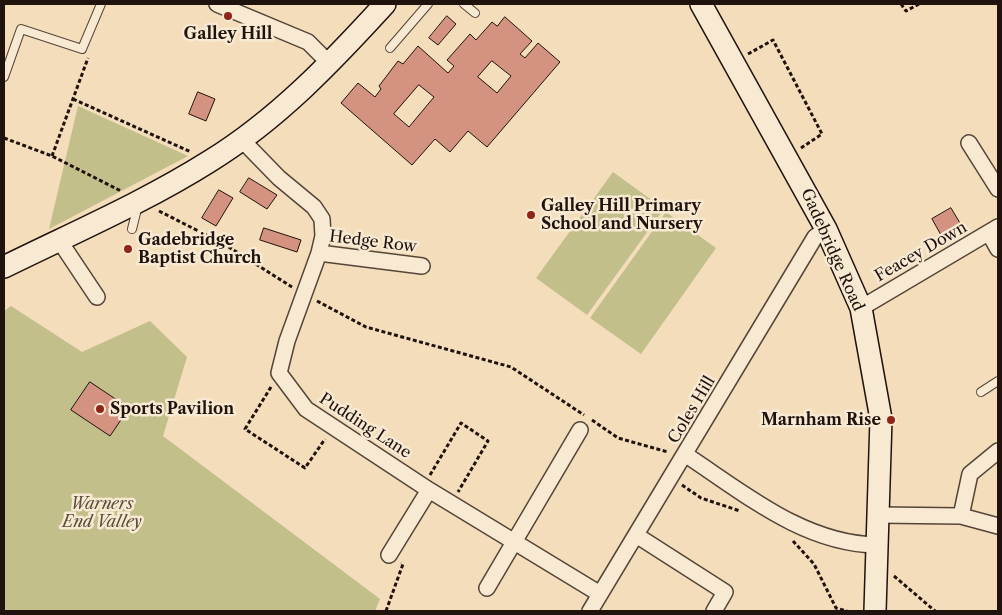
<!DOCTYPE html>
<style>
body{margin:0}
#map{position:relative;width:1002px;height:615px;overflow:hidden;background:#f4ddbb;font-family:"Libre Caslon Text",serif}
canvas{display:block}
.frame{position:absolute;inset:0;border:5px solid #20120c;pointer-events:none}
</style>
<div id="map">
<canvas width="1002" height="615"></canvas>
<div class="frame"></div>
</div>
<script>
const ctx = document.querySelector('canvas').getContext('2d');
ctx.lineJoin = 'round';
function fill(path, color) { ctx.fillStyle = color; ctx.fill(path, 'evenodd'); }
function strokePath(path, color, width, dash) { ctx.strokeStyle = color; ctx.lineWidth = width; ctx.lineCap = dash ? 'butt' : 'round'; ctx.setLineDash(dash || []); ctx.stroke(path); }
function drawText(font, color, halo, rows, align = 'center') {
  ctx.font = font + ' "Libre Caslon Text",serif'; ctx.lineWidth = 5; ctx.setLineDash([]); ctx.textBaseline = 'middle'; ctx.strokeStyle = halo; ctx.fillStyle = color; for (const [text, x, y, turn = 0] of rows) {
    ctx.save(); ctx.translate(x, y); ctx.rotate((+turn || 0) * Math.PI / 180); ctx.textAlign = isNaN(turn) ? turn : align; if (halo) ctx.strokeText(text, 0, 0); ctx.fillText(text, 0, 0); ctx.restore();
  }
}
const green = new Path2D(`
 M78 106 188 156 49 229Z
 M613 172 664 209 587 315 536 278Z
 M666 212 716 248 641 354 590 318Z
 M11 306 82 352 150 321 187 357 163 436 380 599 375 611H4V311Z`);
const building = new Path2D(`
 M447 16 456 24 438 45 429 38Z
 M505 17 532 41 520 54 525 58 538 43 560 62 487 147 468 131 450 152 435 139 412 165 341 103 358 83 375 97 381 89 379 86 398 61 403 64 418 46 448 73 454 66 447 60 470 34 476 40 492 22 497 26ZM492 61 511 76 497 93 478 77ZM419 85 434 97 409 127 394 114Z
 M198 92 215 99 206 121 189 114Z
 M249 178 277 195 267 209 240 192Z
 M219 190 233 198 216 226 202 218Z
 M951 208 960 223 941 235 932 219Z
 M264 228 301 240 297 252 260 240Z
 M90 382 129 408 110 436 71 410Z`);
const path = new Path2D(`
 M901 4 906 11 919 4
 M748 54 773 40 822 134 801 148
 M73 99 191 152
 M4 138 52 156 121 191
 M52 156 88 58
 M159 211 224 244 292 287
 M317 301 366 327 511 367 584 415
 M271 387 245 429 305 468 325 439
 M592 420 618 438 668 452
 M430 475 461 423 488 441 458 492
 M682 485 701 498 740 511
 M793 541 814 564 836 608 847 611
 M894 576 935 611
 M386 611 403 564 401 563`);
const lane = new Path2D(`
 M464 4 475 13
 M390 48 428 4
 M4 77 21 29 82 49 101 4
 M132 229 138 205
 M981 392 998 381`);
const street = new Path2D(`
 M217 4 308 42 330 64
 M241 139 279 178 314 207 322 219 323 236 319 253 287 341 279 373 306 409 429 490 600 594
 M969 143 998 189
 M989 233 998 249
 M59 240 97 297
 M319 253 422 266
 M861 308 998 227
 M686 455C744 493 804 544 877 545
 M877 515 961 516 998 526
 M961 516 970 474 998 451
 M636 535 725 592 714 611
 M389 555 429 490
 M487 588 580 430
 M590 611 815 237 826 229`);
const secondary = new Path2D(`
 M701 4 826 229 861 308 881 419 875 611
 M4 267C73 233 145 202 210 161 278 119 332 62 385 4`);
const markers = [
 [228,16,5,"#8f2418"],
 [531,215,5,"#8f2418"],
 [128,249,5,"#8f2418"],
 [100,409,5,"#8f2418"],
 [891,420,5,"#8f2418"]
];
const poiNames = [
 ["Galley Hill",228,34,"center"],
 ["Galley Hill Primary",541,206],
 ["School and Nursery",541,224],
 ["Gadebridge",138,240],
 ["Baptist Church",138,258],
 ["Sports Pavilion",110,409],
 ["Marnham Rise",881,420,"right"]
];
const streetNames = [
 ["Hedge Row",373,242,7],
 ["Gadebridge Road",832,250,66],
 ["Feacey Down",921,252,-30],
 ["Coles Hill",692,410,-59],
 ["Pudding Lane",365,426,33]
];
const parkNames = [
 ["Warners",102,504],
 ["End Valley",102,522]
];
fill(green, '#c2bf8b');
fill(building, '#d49380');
strokePath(building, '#20120c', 1);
strokePath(lane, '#554538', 10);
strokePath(street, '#554538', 18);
strokePath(secondary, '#20120c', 24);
strokePath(path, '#20120c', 3, [4, 2.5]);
strokePath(lane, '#f8e9d3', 8);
strokePath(street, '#f8e9d3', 15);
strokePath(secondary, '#f8e9d3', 21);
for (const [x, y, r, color] of markers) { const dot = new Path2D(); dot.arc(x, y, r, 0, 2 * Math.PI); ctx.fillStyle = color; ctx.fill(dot); strokePath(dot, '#f8e9d3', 2); }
drawText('bold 16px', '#20120c', '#f8e9d3', poiNames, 'left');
drawText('16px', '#20120c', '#f8e9d3', streetNames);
drawText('italic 16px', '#594f38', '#f8e9d3', parkNames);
</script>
